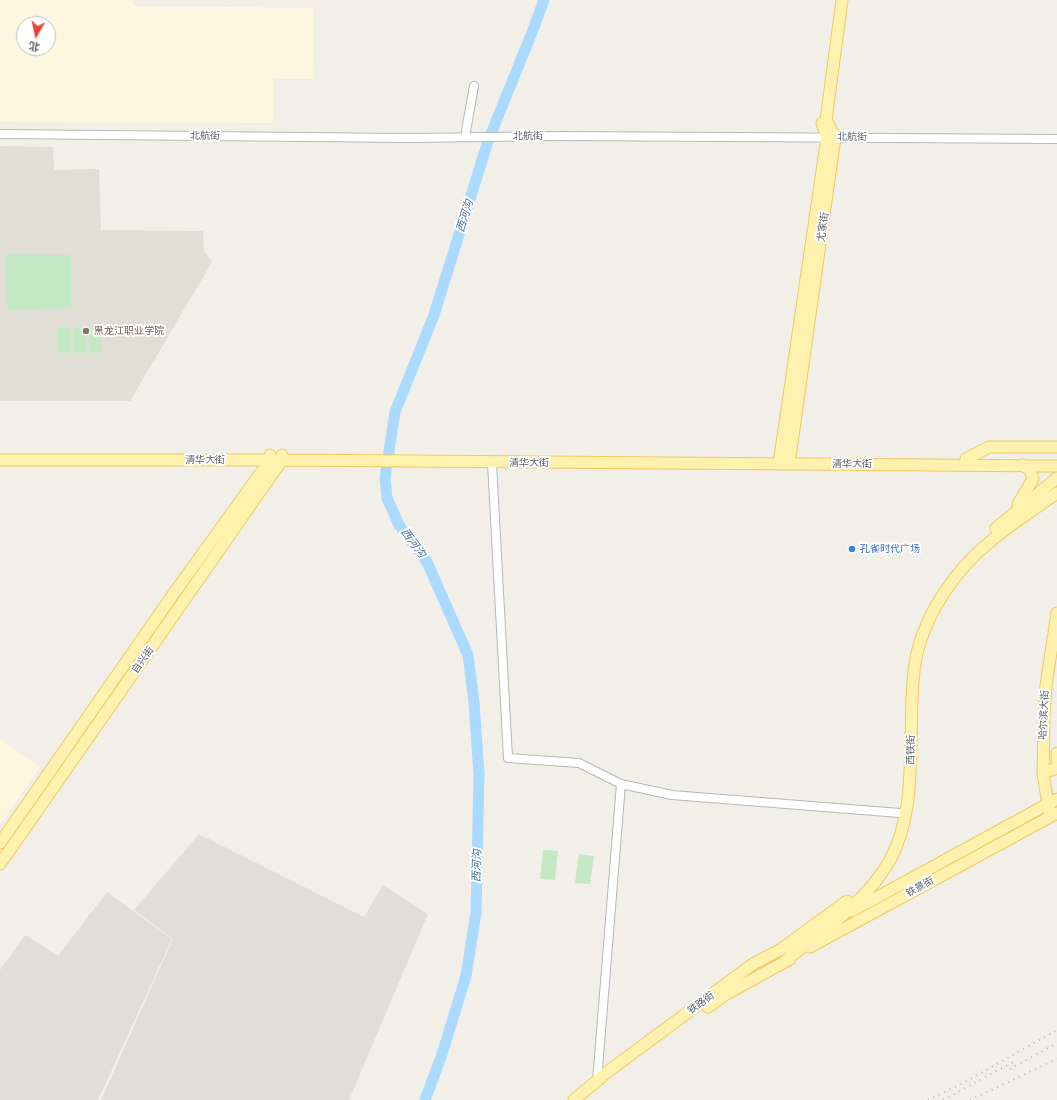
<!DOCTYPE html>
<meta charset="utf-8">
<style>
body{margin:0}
#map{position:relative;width:1057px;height:1100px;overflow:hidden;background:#f1efe8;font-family:Mulish,"Noto Sans SC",sans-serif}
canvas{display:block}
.north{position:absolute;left:16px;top:16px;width:40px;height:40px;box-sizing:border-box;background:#fff;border:1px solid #bfc1c3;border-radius:50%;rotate:189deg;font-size:11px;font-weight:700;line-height:16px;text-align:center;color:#5f6368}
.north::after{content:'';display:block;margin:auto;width:14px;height:18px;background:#ea4335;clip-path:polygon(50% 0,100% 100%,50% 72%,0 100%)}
</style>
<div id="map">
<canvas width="1057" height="1100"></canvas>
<div class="north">北</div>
</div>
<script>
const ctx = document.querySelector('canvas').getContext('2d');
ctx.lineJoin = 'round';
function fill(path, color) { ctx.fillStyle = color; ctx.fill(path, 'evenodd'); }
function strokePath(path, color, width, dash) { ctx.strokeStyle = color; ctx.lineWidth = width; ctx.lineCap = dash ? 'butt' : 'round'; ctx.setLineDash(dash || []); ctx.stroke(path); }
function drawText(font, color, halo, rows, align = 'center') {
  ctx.font = font + ' Mulish,"Noto Sans SC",sans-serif'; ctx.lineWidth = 4; ctx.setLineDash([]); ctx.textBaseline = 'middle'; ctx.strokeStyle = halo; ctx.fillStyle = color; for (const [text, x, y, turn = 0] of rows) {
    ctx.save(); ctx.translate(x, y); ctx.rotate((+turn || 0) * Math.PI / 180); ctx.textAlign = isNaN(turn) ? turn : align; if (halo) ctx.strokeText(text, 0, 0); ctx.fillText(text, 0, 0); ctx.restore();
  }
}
const commercial = new Path2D(`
 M0 0H133V6L313 8 314 79H273V123L0 122ZM24 24H48V48H24Z
 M0 739 40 767 0 825Z`);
const industrial = new Path2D(`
 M199 834 364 917 383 885 428 914 349 1100H101L173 939 134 910Z
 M107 892 172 939 98 1100H0V970L25 935 58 956Z`);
const education = new Path2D(`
 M0 146 53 147 54 170 99 169 101 230 203 231 204 251 212 262 130 401H0Z`);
const green = new Path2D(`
 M6 254 71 255V308L7 310Z
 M101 327 102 353H90L89 328Z
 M58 328H71V353H58Z
 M73 328H87L86 353H73Z
 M543 850 558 851 555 880 540 879Z
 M579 854 594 856 590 884 575 883Z`);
const river = new Path2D(`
 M425 1100 442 1054 466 976 476 913 479 775 474 702 468 655 427 562 399 525 387 498 385 477 395 412 434 315 488 141 531 35 544 0`);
const minor = new Path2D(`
 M466 131 474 86
 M0 134 408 138 562 136 1057 139
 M492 463 508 758 579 763 621 784 597 1081
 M621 784 672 795 900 813`);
const major = new Path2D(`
 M780 457 827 137 822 123
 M790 457 835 137 826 120 842 0
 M966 459 989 447H1057
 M0 460H282L1057 466
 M1018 504 1033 479 1030 470 1023 465
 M996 528 1057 478
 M1057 760V753
 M1043 773 1057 768
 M1049 811 1043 773 1044 717 1046 685 1057 613
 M0 843 172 596 270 460V455
 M0 864 282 460V455
 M852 911 1057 799
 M784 947 847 901
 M810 947 1057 813
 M784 962C821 932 866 903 890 860 910 823 910 781 911 740 912 711 911 681 917 653 927 611 957 568 991 541 1012 523 1035 509 1057 493
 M708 1007 723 996 790 959
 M574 1100 606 1073 753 964 791 944`);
const rail = new Path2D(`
 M1010 1069 1057 1043
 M928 1100 965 1082 1057 1030
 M943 1100 1015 1061
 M970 1100 1057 1059`);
const markers = [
 [86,331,4,"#8d6e63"],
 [852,549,4,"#3f7fe0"]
];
const streetNames = [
 ["北航街",205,136,1],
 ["北航街",528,136],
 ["北航街",852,137,1],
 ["尤家街",823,227,-82],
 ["清华大街",205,460],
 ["清华大街",529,463],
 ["清华大街",852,464],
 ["自兴街",143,660,-55],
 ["哈尔滨大街",1044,715,-87],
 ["西铁街",911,750,-89],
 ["铁景街",920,887,-29],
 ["铁路街",701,1003,-36]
];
const educationNames = [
 ["黑龙江职业学院",94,331]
];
const shopNames = [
 ["孔雀时代广场",860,549]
];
const waterNames = [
 ["西河沟",465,216,-73],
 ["西河沟",413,543,53],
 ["西河沟",477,866,-89]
];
fill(commercial, '#fef7e0');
fill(industrial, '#e0deda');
fill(education, '#e1ded6');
fill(green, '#c5e8c5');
strokePath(river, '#aadaff', 11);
strokePath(minor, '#b5b8bc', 10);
strokePath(major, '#f2c960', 13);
strokePath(minor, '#fff', 8);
strokePath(major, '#fff2af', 11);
strokePath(rail, '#b6b7b8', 2, [1, 5]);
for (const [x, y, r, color] of markers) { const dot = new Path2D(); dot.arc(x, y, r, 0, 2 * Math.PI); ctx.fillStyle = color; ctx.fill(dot); strokePath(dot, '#fff', 1.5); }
drawText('10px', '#5f6368', '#fff', streetNames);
drawText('10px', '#785e54', '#fff', educationNames, 'left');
drawText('10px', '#366cbe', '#fff', shopNames, 'left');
drawText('italic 11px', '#4174aa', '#fff', waterNames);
</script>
